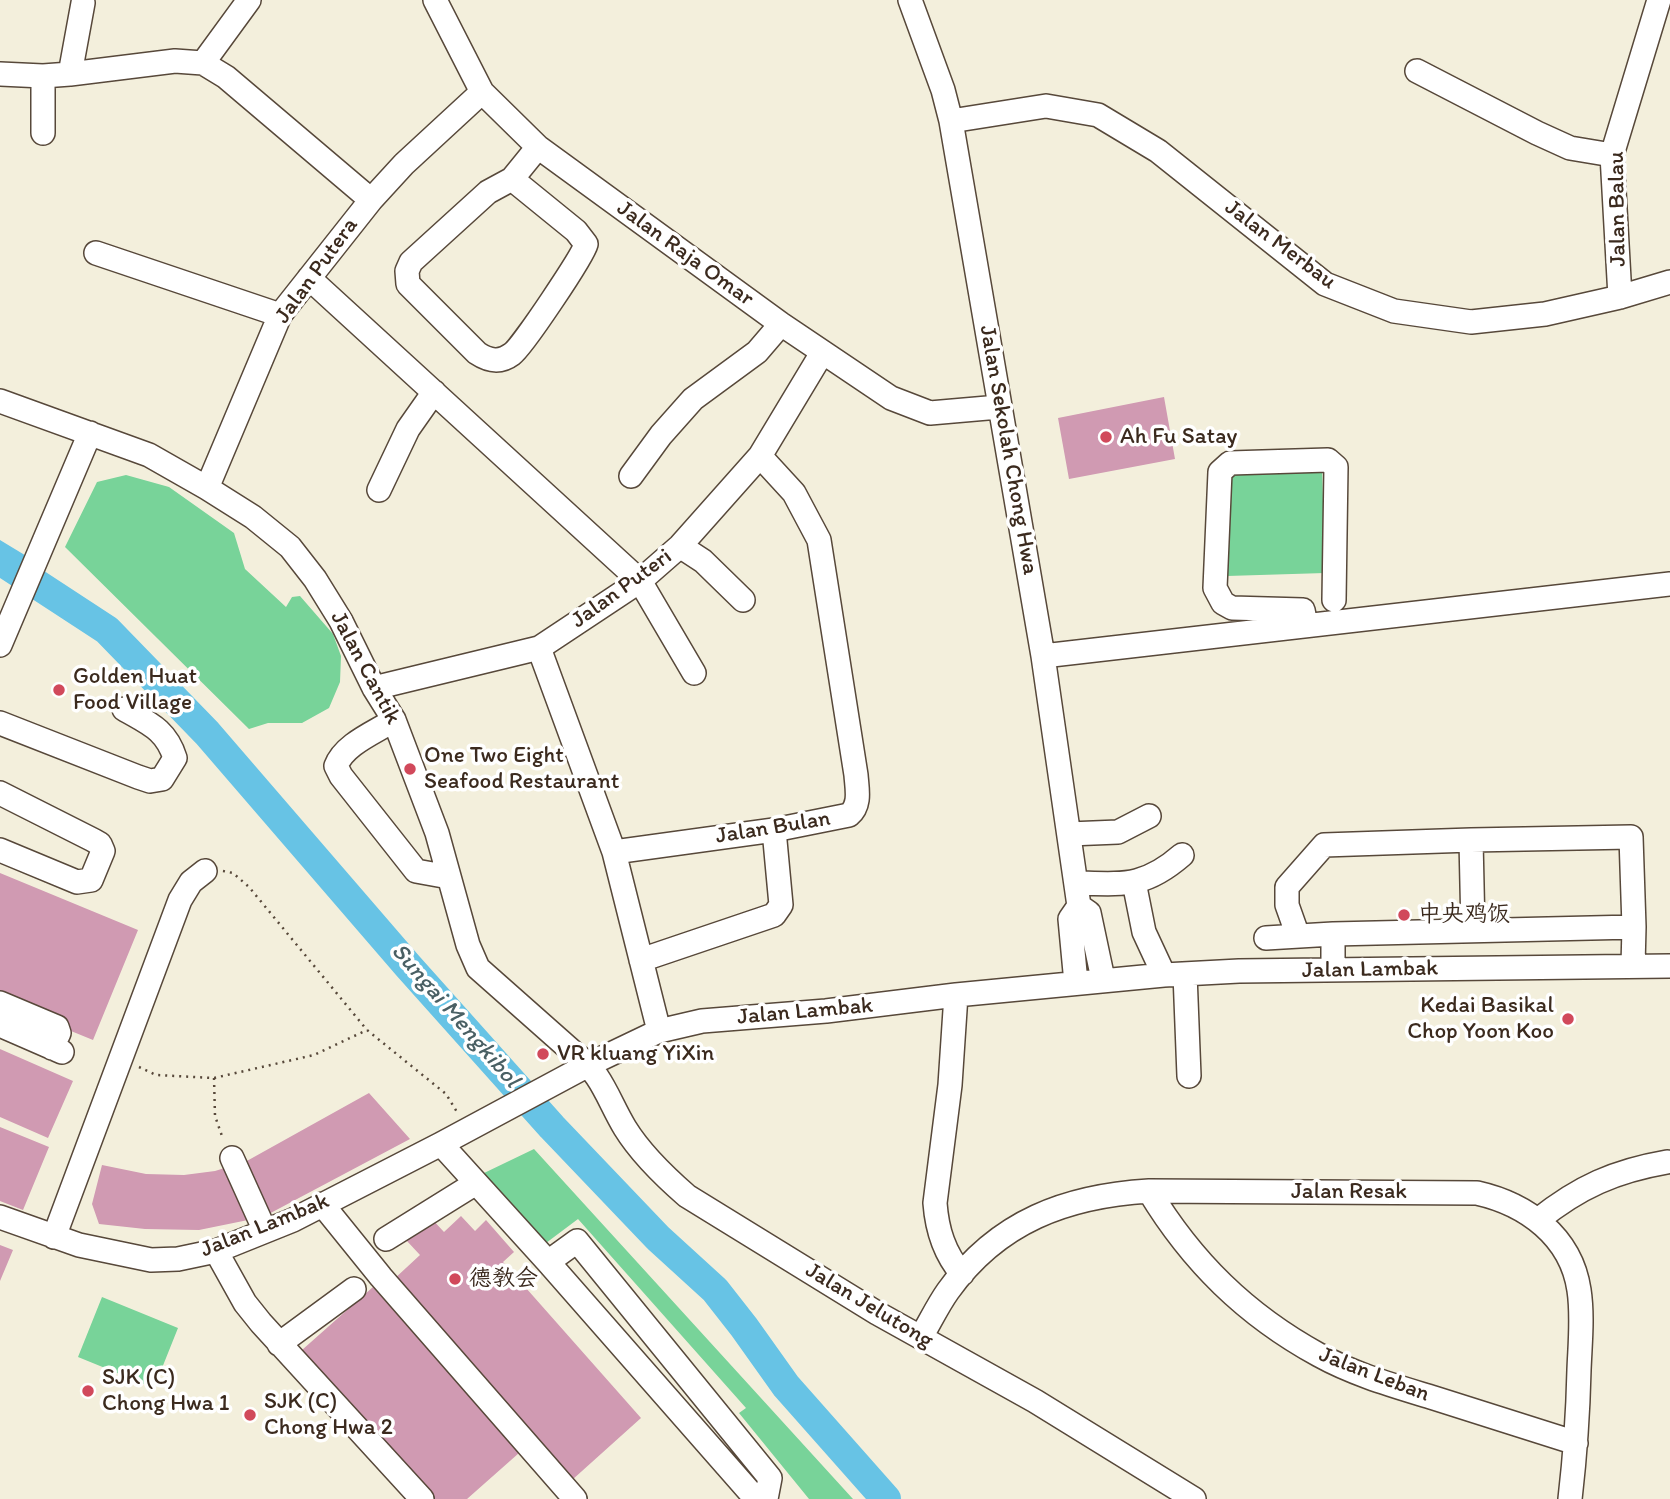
<!DOCTYPE html>
<meta charset="utf-8">
<style>
body{margin:0}
canvas{display:block;background:#f3efdc}
</style>
<canvas width="1670" height="1499"></canvas>
<script>
const ctx = document.querySelector('canvas').getContext('2d');
ctx.lineJoin = 'round';
function fill(path, color) { ctx.fillStyle = color; ctx.fill(path, 'evenodd'); }
function strokePath(path, color, width, dash) { ctx.strokeStyle = color; ctx.lineWidth = width; ctx.lineCap = dash ? 'butt' : 'round'; ctx.setLineDash(dash || []); ctx.stroke(path); }
function drawText(font, color, halo, rows, align = 'center') {
  ctx.font = font + ' Itim,"LXGW WenKai TC",sans-serif'; ctx.lineWidth = 7; ctx.setLineDash([]); ctx.textBaseline = 'middle'; ctx.strokeStyle = halo; ctx.fillStyle = color; for (const [text, x, y, turn = 0] of rows) {
    ctx.save(); ctx.translate(x, y); ctx.rotate((+turn || 0) * Math.PI / 180); ctx.textAlign = isNaN(turn) ? turn : align; if (halo) ctx.strokeText(text, 0, 0); ctx.fillText(text, 0, 0); ctx.restore();
  }
}
const green = new Path2D(`
 M1322 466 1325 573 1227 576 1224 469Z
 M126 475 169 487 234 533 245 569 286 607 292 597 300 596 333 634 341 656 340 682 329 708 302 723H268L249 729 65 547 97 482Z
 M534 1149 853 1499H809L739 1413 746 1408 578 1219 546 1243 482 1174Z
 M102 1297 178 1328 154 1388 78 1357Z`);
const water = new Path2D(`
 M0 540 28 557 15 584 0 575Z`);
const river = new Path2D(`
 M0 560 107 630 207 733 408 966 552 1127 658 1238 715 1290 744 1327 786 1386 886 1499`);
const building = new Path2D(`
 M1164 397 1175 459 1069 479 1058 418Z
 M0 873 138 930 93 1040 0 1002Z
 M0 1049 73 1081 48 1138 0 1117Z
 M369 1093 410 1139 265 1216 245 1162Z
 M0 1127 49 1147 23 1210 0 1201Z
 M102 1165 146 1174 184 1175 215 1171 231 1166 253 1219 199 1230 145 1229 99 1224 92 1204Z
 M461 1216 475 1231 486 1220 514 1252 503 1262 641 1418 572 1480 393 1280 420 1255 406 1240 431 1218 444 1232Z
 M0 1245 13 1250 0 1281Z
 M373 1287 519 1453 467 1499H434L302 1350Z`);
const path = new Path2D(`
 M223 871 233 873 249 887 367 1030 446 1094 457 1112
 M139 1067 156 1075 214 1078 314 1055 367 1030
 M214 1078 215 1116 223 1139`);
const minor = new Path2D(`
 M435 0 482 92 538 147 781 324 891 398 930 413 999 407
 M910 0 943 90 951 121 1043 656 1079 906 1070 919 1076 983
 M203 63 249 0
 M1417 71 1537 133 1570 148 1612 155
 M0 74 43 76 70 74 175 61 203 63 226 77 371 200
 M70 74 83 3
 M43 76V133
 M951 121 1046 106 1098 115 1158 151 1325 284 1394 311 1471 322 1545 314 1620 297 1670 282
 M512 179 576 231 586 244C583 256 522 347 512 354 500 363 489 361 477 353L408 284 407 271 411 262 488 192 512 179 538 147
 M96 253 280 315
 M309 278 640 581 694 673
 M1620 297 1612 155 1659 0
 M0 401 149 455 207 488 253 517 290 547 315 579 341 621 374 688 394 720 437 833 468 945 478 968 574 1053C602 1073 608 1100 625 1128 641 1154 664 1176 687 1196L877 1313 1035 1401 1194 1499
 M631 476 661 435 693 399 757 352 781 324
 M207 488 280 315 371 200 404 164 482 92
 M379 490 408 429 434 392
 M680 546 703 561 743 600
 M1306 625 1303 610 1232 608 1223 603 1215 588 1220 472 1230 463 1328 460 1336 467 1334 600
 M0 645 90 433
 M539 648 614 852 774 830 849 815C861 805 857 789 856 775L819 540 794 493 760 456
 M1043 656 1670 584
 M374 688 539 648 640 581 680 546 760 456 822 353
 M394 720C376 732 344 744 336 766L341 776 416 871 449 877
 M0 723 138 777 150 781 162 779 175 758C166 729 148 723 124 709
 M0 793 93 840 100 844 103 851 91 880 77 882 0 850
 M1069 834 1118 832 1149 816
 M1471 840 1631 837 1634 927
 M614 852 659 1031
 M1134 882 1144 932 1164 975
 M1076 883C1123 884 1144 888 1182 855
 M1079 906 1089 913 1103 979
 M1298 936 1287 905V887L1324 845 1471 840 1473 930
 M1266 938 1333 934
 M641 960 774 915 781 905 774 830
 M1333 970V934L1634 927 1633 966
 M1185 974 1189 1076
 M956 995 950 1085 935 1203C937 1230 944 1253 962 1274
 M0 1003 57 1027 59 1033 52 1048
 M0 1025 62 1052
 M441 1144 548 1262 756 1499
 M232 1158 265 1231
 M1149 1191C1192 1262 1246 1315 1319 1355 1355 1375 1395 1386 1434 1398 1481 1413 1529 1428 1576 1443
 M322 1204 381 1277 575 1499
 M0 1217 79 1245 151 1260 178 1259 216 1251 293 1220 441 1144 590 1064 659 1031 702 1021 826 1011 956 995 1164 975 1239 971 1670 966
 M1538 1220C1579 1187 1615 1171 1667 1162
 M54 1237 180 900 191 882 205 871
 M386 1239 476 1183
 M216 1251 245 1303 261 1323 422 1499
 M548 1262 577 1241 770 1478 766 1499
 M921 1337C930 1322 938 1305 948 1291 998 1221 1067 1196 1149 1191L1477 1193C1526 1204 1571 1236 1579 1290 1583 1316 1580 1344 1579 1370 1578 1413 1575 1456 1570 1499
 M279 1344 354 1289`);
const markers = [
 [1106,437,7,"#d1495b"],
 [59,690,7,"#d1495b"],
 [410,769,7,"#d1495b"],
 [1404,915,7,"#d1495b"],
 [1568,1019,7,"#d1495b"],
 [543,1054,7,"#d1495b"],
 [455,1279,7,"#d1495b"],
 [88,1391,7,"#d1495b"],
 [250,1415,7,"#d1495b"]
];
const streetNames = [
 ["Jalan Balau",1618,209,-91],
 ["Jalan Merbau",1280,245,37],
 ["Jalan Raja Omar",685,254,36],
 ["Jalan Putera",317,271,-54],
 ["Jalan Sekolah Chong Hwa",1008,450,80],
 ["Jalan Puteri",622,589,-36],
 ["Jalan Cantik",365,668,62],
 ["Jalan Bulan",773,828,-9],
 ["Jalan Lambak",1370,970,-1],
 ["Jalan Lambak",805,1012,-5],
 ["Jalan Resak",1349,1192],
 ["Jalan Lambak",265,1226,-22],
 ["Jalan Jelutong",869,1306,31],
 ["Jalan Leban",1374,1375,21]
];
const poiNames = [
 ["Ah Fu Satay",1120,437],
 ["Golden Huat",73,677],
 ["Food Village",73,703],
 ["One Two Eight",424,756],
 ["Seafood Restaurant",424,782],
 ["中央鸡饭",1418,915],
 ["Kedai Basikal",1554,1006,"right"],
 ["Chop Yoon Koo",1554,1032,"right"],
 ["VR kluang YiXin",557,1054],
 ["德教会",469,1279],
 ["SJK (C)",102,1378],
 ["Chong Hwa 1",102,1404],
 ["SJK (C)",264,1402],
 ["Chong Hwa 2",264,1428]
];
const waterNames = [
 ["Sungai Mengkibol",455,1016,49]
];
fill(green, '#78d399');
fill(water, '#67c3e5');
strokePath(river, '#67c3e5', 30);
fill(building, '#d09ab2');
strokePath(minor, '#57483a', 26);
strokePath(path, '#57483a', 2.5, [2, 5]);
strokePath(minor, '#fff', 23);
for (const [x, y, r, color] of markers) { const dot = new Path2D(); dot.arc(x, y, r, 0, 2 * Math.PI); ctx.fillStyle = color; ctx.fill(dot); strokePath(dot, '#fff', 2.5); }
drawText('23px', '#3b2a1e', '#fff', streetNames);
drawText('23px', '#3b2a1e', '#fff', poiNames, 'left');
drawText('italic 24px', '#4a6064', '#fff', waterNames);
</script>
